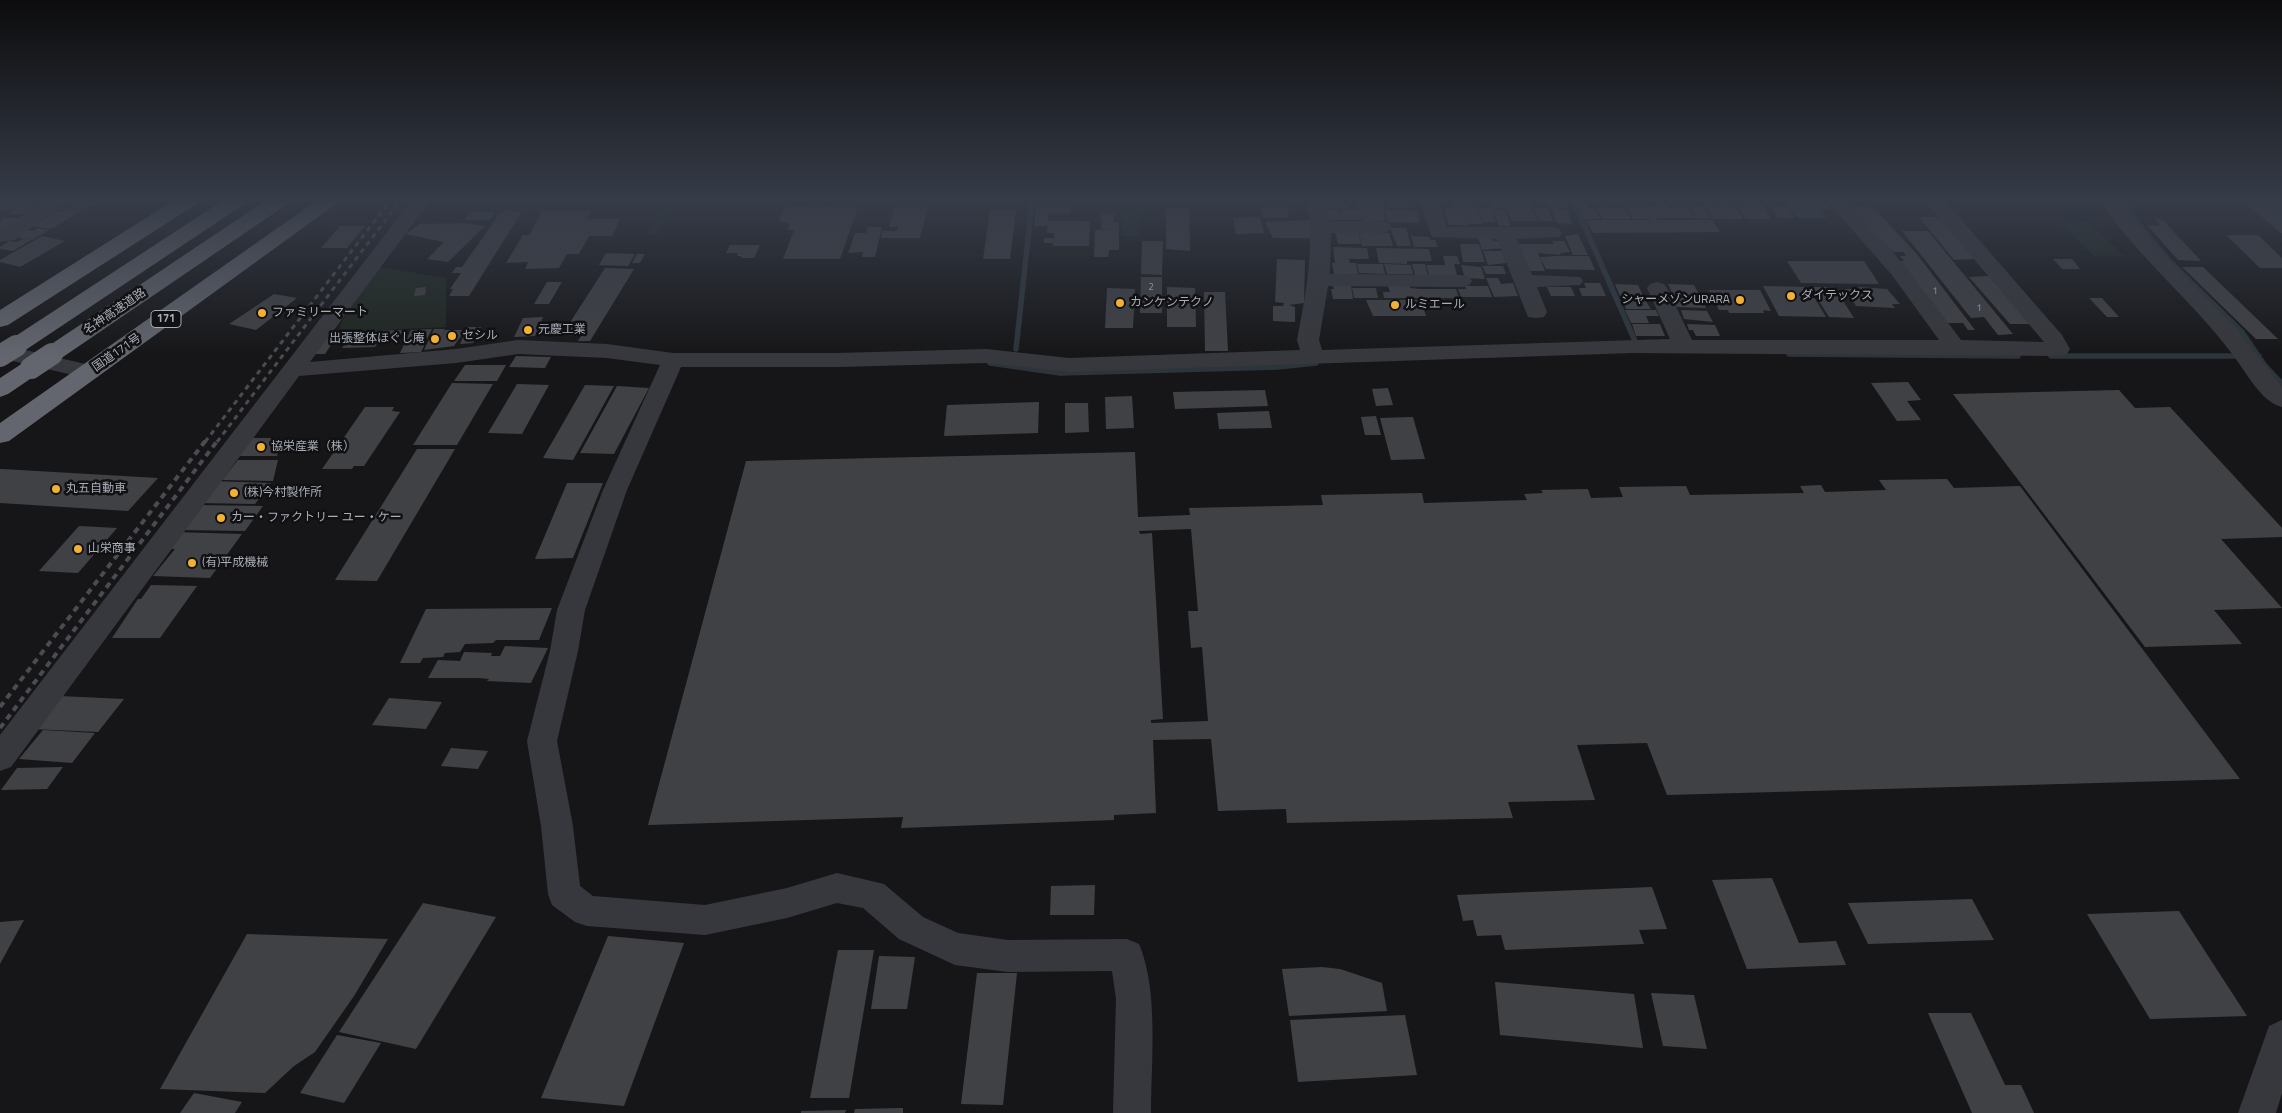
<!DOCTYPE html>
<meta charset="utf-8">
<style>
body{margin:0}
canvas{display:block;background:#161618}
</style>
<canvas width="2282" height="1113"></canvas>
<script>
const ctx = document.querySelector('canvas').getContext('2d');
ctx.lineJoin = 'round';
function fill(path, color) { ctx.fillStyle = color; ctx.fill(path, 'evenodd'); }
function strokePath(path, color, width, dash) { ctx.strokeStyle = color; ctx.lineWidth = width; ctx.lineCap = dash ? 'butt' : 'round'; ctx.setLineDash(dash || []); ctx.stroke(path); }
function drawText(font, color, halo, rows, align = 'center') {
  ctx.font = font + ' "Titillium Web","Noto Sans JP",sans-serif'; ctx.lineWidth = 5; ctx.setLineDash([]); ctx.textBaseline = 'middle'; ctx.strokeStyle = halo; ctx.fillStyle = color; for (const [text, x, y, turn = 0] of rows) {
    ctx.save(); ctx.translate(x, y); ctx.rotate((+turn || 0) * Math.PI / 180); ctx.textAlign = isNaN(turn) ? turn : align; if (halo) ctx.strokeText(text, 0, 0); ctx.fillText(text, 0, 0); ctx.restore();
  }
}
const green = new Path2D(`
 M664 207H672L656 235H648Z
 M1122 207H1140L1139 236H1122Z
 M2089 222 2123 256H2094L2061 223Z
 M379 267 446 278V327L341 332 340 326 346 314 344 312Z`);
const stream = new Path2D(`
 M2124 201 2135 220 2168 260 2242 332 2265 366 2282 384
 M1574 202 1638 348
 M1016 349 1032 202
 M1789 354 2018 356
 M2051 356H2259
 M990 363 1060 373 1277 367 1316 363`);
const building = new Path2D(`
 M0 201H22L11 210H0Z
 M63 201H91L96 202 83 210 69 207 74 204Z
 M1546 201H1565L1568 208 1546 207Z
 M1785 201H1825L1831 210H1821L1827 218H1797Z
 M1378 202 1379 205H1382L1385 220 1364 222 1360 209 1370 208H1357L1356 203Z
 M1411 202 1416 207 1390 208 1389 203Z
 M1451 202H1471L1475 208H1477L1483 224H1469L1463 208 1469 225H1449L1444 208H1453Z
 M1490 202H1509L1511 208H1489Z
 M1510 202H1529L1534 208H1512Z
 M1703 202H1712L1715 207H1720L1727 219H1713Z
 M1718 202H1727L1729 207H1735L1743 219H1728Z
 M22 203H40L23 214H10Z
 M1323 203H1345L1350 208H1324Z
 M2245 203H2282V233H2281Z
 M1577 204H1587L1589 209H1595L1600 219H1584Z
 M1656 204H1666L1668 209 1675 208 1673 205 1688 206 1695 218H1657L1658 220H1713L1720 232 1593 233 1586 220H1650L1643 209 1648 219H1633L1627 207H1642L1641 205 1658 207Z
 M1689 205 1704 206 1711 218 1697 219Z
 M1737 205H1763L1771 219H1746Z
 M1871 205 1916 253 1975 330H1968L1963 323H1947L1900 261H1904L1900 256H1906L1903 252H1893L1847 206Z
 M789 206 858 207 840 259H783L794 230H788L790 223 779 221 784 208Z
 M928 206 920 238H881L882 231H897L898 227H889L894 207Z
 M1286 206 1289 217 1263 218 1261 207Z
 M1781 206H1787L1795 218H1778L1770 207Z
 M1036 207H1048V221H1086L1090 223 1089 246H1053V243H1044V238H1054V233H1047L1048 226H1034Z
 M1048 207H1071V213L1048 214Z
 M1607 207 1608 209 1625 207 1631 219H1602L1597 208Z
 M68 208 81 211 51 229 32 226 47 217 53 218 47 216 56 211 62 212Z
 M1170 208H1189L1190 251 1166 249V209Z
 M1478 208H1491L1496 222H1483Z
 M1492 208 1505 211 1511 226H1499Z
 M1531 208 1538 221H1512L1507 209Z
 M1534 208H1547L1553 221H1540Z
 M1551 208 1567 210 1573 224 1557 223Z
 M1325 209H1338L1341 220H1327Z
 M1339 209H1360L1362 220H1342Z
 M505 210 521 213 469 296H449L453 289H450L461 273H452L456 267H462L500 213H503Z
 M990 210H1016L1010 259H983Z
 M1385 210 1418 211 1419 223 1388 222Z
 M542 211H591L586 219H620L612 236H589L579 254H567L559 268 525 269 528 262 506 263 523 235H529Z
 M470 212H496L490 220H464Z
 M1102 213 1115 214 1113 222H1119V250H1109L1108 257H1094L1095 230H1110L1101 229V222H1108L1100 221Z
 M1260 217 1264 233 1236 234 1233 218Z
 M1919 217H1938L1975 259 1954 260Z
 M3 218H21L14 224 0 229V221Z
 M2155 219 2163 220 2201 261 2178 260 2147 225 2160 226Z
 M1309 220 1315 238H1273L1265 222Z
 M464 223 485 226 448 262 427 259 444 242 406 234 419 224Z
 M340 226H365L347 248H321Z
 M868 227H882L875 257H862L863 252 848 253 855 233H866Z
 M39 228 49 230 32 240 14 237 25 230 33 231Z
 M1390 228H1406L1411 246H1397Z
 M1335 231H1358L1361 244H1338Z
 M1902 231H1928L2013 334 1998 335 1984 317 1971 318Z
 M1359 232 1389 233 1393 246H1362Z
 M1578 234 1588 255H1573L1565 236Z
 M2226 235H2258L2282 258V268H2260Z
 M42 236 65 241 20 267 0 262V260Z
 M1411 236 1429 237 1430 240H1435L1438 247H1414Z
 M1489 237 1494 241H1499L1502 248 1482 250 1478 238Z
 M23 239 31 240 13 251 0 249V247L9 241 17 242Z
 M1142 241H1163L1162 275 1141 274Z
 M1552 241H1564L1570 252 1560 253 1561 255 1538 253 1545 271H1530L1518 244H1554Z
 M1460 244H1479L1485 262H1463Z
 M730 245H760L754 258H741L742 256H737L738 253H726Z
 M1333 247 1367 248 1369 259H1349L1350 263H1356L1358 274H1334L1332 263H1335Z
 M1376 248 1429 249 1432 261H1407V264L1379 263Z
 M1483 251H1502L1506 263 1488 265Z
 M606 253 635 254 628 266 599 265Z
 M637 254H645L640 263H632Z
 M1443 256H1457L1460 264H1454L1457 275H1429L1426 265H1445Z
 M1557 256H1589L1595 270 1546 269 1540 257Z
 M1277 259 1305 260 1304 303 1289 305 1295 307V322L1273 321V306H1283L1284 303 1275 302Z
 M2053 259H2072L2080 269H2062Z
 M1787 261H1864L1879 284 1801 283Z
 M1357 264H1383L1385 274 1359 273Z
 M1384 264 1411 265 1413 274H1387Z
 M1412 264H1425L1428 276H1415Z
 M1461 265 1481 267 1485 279 1465 278Z
 M1482 266H1503L1506 274H1486Z
 M2182 267H2203L2278 339H2256Z
 M605 268 634 269 590 341H578L581 336 562 335Z
 M1989 276 2030 324H2010L1969 277Z
 M1141 277H1162V313H1140Z
 M1486 278H1498L1501 284 1513 283 1518 296 1494 297Z
 M547 282H562L549 304H534Z
 M1584 283H1600L1606 296H1582L1579 288H1586Z
 M1615 284 1638 285 1643 296H1620Z
 M1668 284 1694 285 1700 296 1673 295Z
 M1333 286H1351L1353 299H1333L1331 289H1334Z
 M1388 286H1410V288L1420 289H1456L1459 298H1384L1383 292H1390Z
 M1465 286H1488L1492 297H1461L1458 289H1466Z
 M1763 286 1808 287 1826 317 1779 316Z
 M426 287 425 295 414 296 416 288Z
 M1167 287 1195 288 1196 327H1167Z
 M1547 287H1571L1575 296H1551Z
 M1810 287H1834L1854 318 1829 317Z
 M1858 287 1887 289 1900 304H1892L1895 308 1856 306 1845 289H1859Z
 M1107 288 1135 289 1133 328H1105Z
 M1352 288H1376L1378 298H1354Z
 M1709 290H1760L1771 311 1763 310 1764 313H1729L1728 310H1719Z
 M1204 292H1225L1228 351H1205Z
 M274 294 297 298 256 330 229 324Z
 M1621 297H1643L1651 309H1626Z
 M1672 298H1701L1706 308 1677 307Z
 M2089 298H2102L2119 317H2107Z
 M1366 300H1421L1426 316H1373Z
 M1625 310H1656L1659 316H1646L1649 323H1631Z
 M1681 310 1707 311 1713 322 1684 319Z
 M543 317 535 336 514 337 523 318Z
 M1632 324H1660L1665 336H1636Z
 M1687 324 1715 325 1720 336H1696L1693 330H1689Z
 M468 327H481L473 343 460 344Z
 M432 329 427 339H421L420 342H426L421 352 400 353 411 330Z
 M434 329H445L441 340 445 330H462L461 333H463L454 346 424 350Z
 M404 330 399 337 380 338 375 347 342 348 346 342H334L340 332Z
 M329 331H340L325 354H312Z
 M516 356 551 357 545 368 509 367Z
 M465 365H506L497 381H454Z
 M1908 382 1921 400 1907 401 1921 420 1897 421 1871 383Z
 M452 383 493 384 457 445H413Z
 M517 384 549 385 522 434 488 433Z
 M585 385 614 386 573 460 543 458Z
 M617 386 649 388 614 454 580 453Z
 M1388 388 1393 405 1376 406 1372 389Z
 M1265 390 1268 406 1175 409 1173 392Z
 M2119 390 2135 408 2170 407 2282 528V537L2221 539 2282 608 2214 610 2242 644 2145 647 1953 394Z
 M1132 396 1134 428 1106 429 1105 397Z
 M1039 402 1038 433 944 436 947 405Z
 M1065 403H1088L1089 432 1065 433Z
 M365 407H394L392 411 400 412 364 466H354L352 469H322Z
 M1269 411 1272 428 1219 429 1217 413Z
 M1376 416 1381 435H1365L1361 417Z
 M1413 417 1425 459 1391 460 1380 418Z
 M249 438H282L277 456H236Z
 M417 449H455L377 581 335 580Z
 M1135 452 1138 517 1190 515 1189 508 1323 505 1321 495 1422 493 1424 503 1527 500 1524 494 1543 493 1541 490 1588 489 1591 498 1623 497 1619 487 1686 486 1690 495 1804 493 1800 486 1821 485 1825 492 1886 490 1879 480 1947 479 1954 488 2020 486 2240 779 1667 795 1647 743 1577 745 1595 800 1508 802 1513 818 1287 823 1286 809 1218 811 1211 739H1210L1153 740 1156 813 1114 815V820L901 828 903 817 648 825 746 461ZM1191 529 1198 611H1188L1191 648 1202 647 1208 721 1151 723V720L1163 719 1152 533 1140 534 1139 531Z
 M238 460H278L273 481 222 480Z
 M0 469H2L158 478 128 511 0 503Z
 M214 481 271 483 255 504 197 503Z
 M567 483H603L573 558 535 559Z
 M197 505 263 506 245 531 178 530Z
 M79 526 117 528 78 573 39 571Z
 M175 532 242 534 210 578 153 576 175 549H162Z
 M151 585 197 586 160 638H112L138 599H141Z
 M552 608 539 640H496L493 643 465 644 460 652 445 653 443 657 423 658 420 663H400L426 609Z
 M505 646 548 648 531 683 487 681 489 679 479 678H428L438 660 460 661 464 652 492 653 491 656H500Z
 M59 696 124 699 98 732 32 729Z
 M389 698 442 702 426 729 372 725Z
 M43 730 95 733 72 763 19 759Z
 M451 748 488 751 478 769 441 766Z
 M63 767 47 789 1 790 17 768Z
 M1772 878 1799 943 1836 941 1846 965 1747 969 1712 880Z
 M1095 885 1094 915H1050L1051 886Z
 M1652 887 1667 929 1639 930 1644 944 1505 950 1501 935 1477 936 1473 920 1463 921 1457 895Z
 M1972 899 1994 940 1868 944 1848 903Z
 M423 903 496 917 416 1049 339 1032Z
 M2179 911 2247 1016 2150 1019 2087 914Z
 M24 920 0 964V922Z
 M247 934 388 939 354 996 315 1052 294 1066 265 1093 160 1089Z
 M608 936 684 943 624 1106 541 1098Z
 M838 950H874L849 1098H810Z
 M879 956 915 957 907 1009H871Z
 M1322 967 1340 969 1382 983 1387 1011 1289 1016 1282 969Z
 M977 973H1017L1003 1105 961 1104Z
 M1495 982 1634 994 1643 1048 1500 1035Z
 M1651 993 1694 995 1707 1049 1663 1046Z
 M1928 1013H1971L2005 1085H2021L2034 1113H1972Z
 M1405 1015 1417 1075 1298 1082 1290 1020Z
 M337 1035 381 1043 344 1103 300 1093Z
 M194 1093 242 1102 235 1113H180Z
 M903 1108V1113H854L855 1109Z
 M846 1110 845 1113H801V1111Z`);
const street = new Path2D(`
 M45 201H68L14 240 0 242V230Z
 M411 201H430L310 362 456 349 518 340 607 344 673 353H838L986 349 1069 358 1300 350 1297 340C1306 293 1315 249 1307 201H1327L1330 221H1381L1388 223 1391 227 1388 231 1381 233H1331L1330 274 1462 275 1469 277 1472 281 1469 285 1462 287 1328 286 1319 340 1322 350 1670 339 1647 288 1650 284 1657 282 1664 284 1667 288 1692 340H1939L1892 275 1827 201H1847L1906 267 1961 340 2044 342 1925 201H1945L2062 335 2070 349 2067 354 2059 356 1632 353 1069 372 986 363 838 367H681L627 490 585 610 578 651 557 741 573 826 580 886 593 896 705 905 787 888 837 873 884 884 923 917 958 933 1008 940 1127 939 1139 944C1159 990 1151 1063 1151 1113H1113L1116 999 1112 971 1008 972 955 965 899 939 863 908 837 903 787 918 705 935 587 926 575 922 552 905 548 894 541 826 527 741 550 651 557 610 603 490 660 365 607 358 518 354 456 363 299 376 11 767 0 771V735Z
 M1420 201H1439L1447 227H1552L1559 229 1562 233 1559 237 1517 239 1532 275 1580 277 1583 281 1580 285 1537 287 1547 312 1544 317 1536 318 1528 317 1497 239 1432 237Z
 M2100 201H2119L2160 252 2235 327 2282 387V407C2261 402 2246 372 2233 355 2193 301 2139 259 2100 201Z
 M0 344 98 367 101 372 98 377 90 379 0 358Z
 M2282 1020V1093L2276 1113H2238L2269 1026Z`);
const highway = new Path2D(`
 M173 201H198L195 205 8 325 0 327V310Z
 M222 201H246L243 205 24 351 16 353 8 351 4 346 8 341Z
 M265 201H289L286 205 60 359 52 361 44 359 40 354 44 349Z
 M316 201H340L9 441 0 443V423Z
 M31 361 39 363 43 368 39 373 8 394 0 397V378L23 363Z`);
const railFar1 = new Path2D(`
 M205 442 390 201
 M217 442 400 201`);
const rail = new Path2D(`
 M0 707 206 440
 M0 728 218 440`);
const highwayBridge = new Path2D(`
 M0 356 16 346
 M31 368 52 354`);
const markers = [
 [1791,296,5,"#f2b134"],
 [1740,300,5,"#f2b134"],
 [1120,303,5,"#f2b134"],
 [1395,305,5,"#f2b134"],
 [262,313,5,"#f2b134"],
 [528,330,5,"#f2b134"],
 [452,336,5,"#f2b134"],
 [435,339,5,"#f2b134"],
 [261,447,5,"#f2b134"],
 [56,489,5,"#f2b134"],
 [234,493,5,"#f2b134"],
 [221,518,5,"#f2b134"],
 [78,549,5,"#f2b134"],
 [192,563,5,"#f2b134"]
];
const numberNames = [
 ["2",1151,288],
 ["1",1935,292],
 ["1",1979,309]
];
const shields = [
 [166,319,30]
];
const shieldNames = [
 ["171",166,319]
];
const poiNames = [
 ["ダイテックス",1801,296],
 ["シャーメゾンURARA",1730,300,"right"],
 ["カンケンテクノ",1130,303],
 ["ルミエール",1405,305],
 ["ファミリーマート",272,313],
 ["元慶工業",538,330],
 ["セシル",462,336],
 ["出張整体ほぐし庵",425,339,"right"],
 ["協栄産業（株）",271,447],
 ["丸五自動車",66,489],
 ["(株)今村製作所",244,493],
 ["カー・ファクトリー ユー・ケー",231,518],
 ["山栄商事",88,549],
 ["(有)平成機械",202,563]
];
const streetNames = [
 ["名神高速道路",115,312,-34],
 ["国道171号",117,353,-35]
];
fill(green, '#1e261f');
strokePath(stream, '#2c353c', 5.5);
fill(building, '#404145');
fill(street, '#37383d');
fill(highway, '#63666e');
strokePath(railFar1, '#4a4c52', 3, [5, 4.5]);
strokePath(rail, '#4a4c52', 4, [6, 5]);
strokePath(highwayBridge, '#63666e', 22);
const sky = ctx.createLinearGradient(0, 0, 0, 357);
sky.addColorStop(0, '#0c0c0d');
sky.addColorStop(0.56, '#363c48');
sky.addColorStop(1, '#363c4800');
ctx.fillStyle = sky;
ctx.fillRect(0, 0, 2282, 357);
for (const [x, y, r, color] of markers) { const dot = new Path2D(); dot.arc(x, y, r, 0, 2 * Math.PI); ctx.fillStyle = color; ctx.fill(dot); strokePath(dot, '#111113', 2); }
drawText('10px', '#8e929b', null, numberNames);
for (const [x, y, w] of shields) { const box = new Path2D(); box.roundRect(x - w / 2, y - 8.5, w, 17, 4); ctx.fillStyle = '#111113'; ctx.fill(box); strokePath(box, '#a8adb8', 1); }
drawText('bold 11px', '#a8adb8', null, shieldNames);
drawText('12px', '#a8adb8', '#111113', poiNames, 'left');
drawText('12px', '#a8adb8', '#111113', streetNames);
</script>
